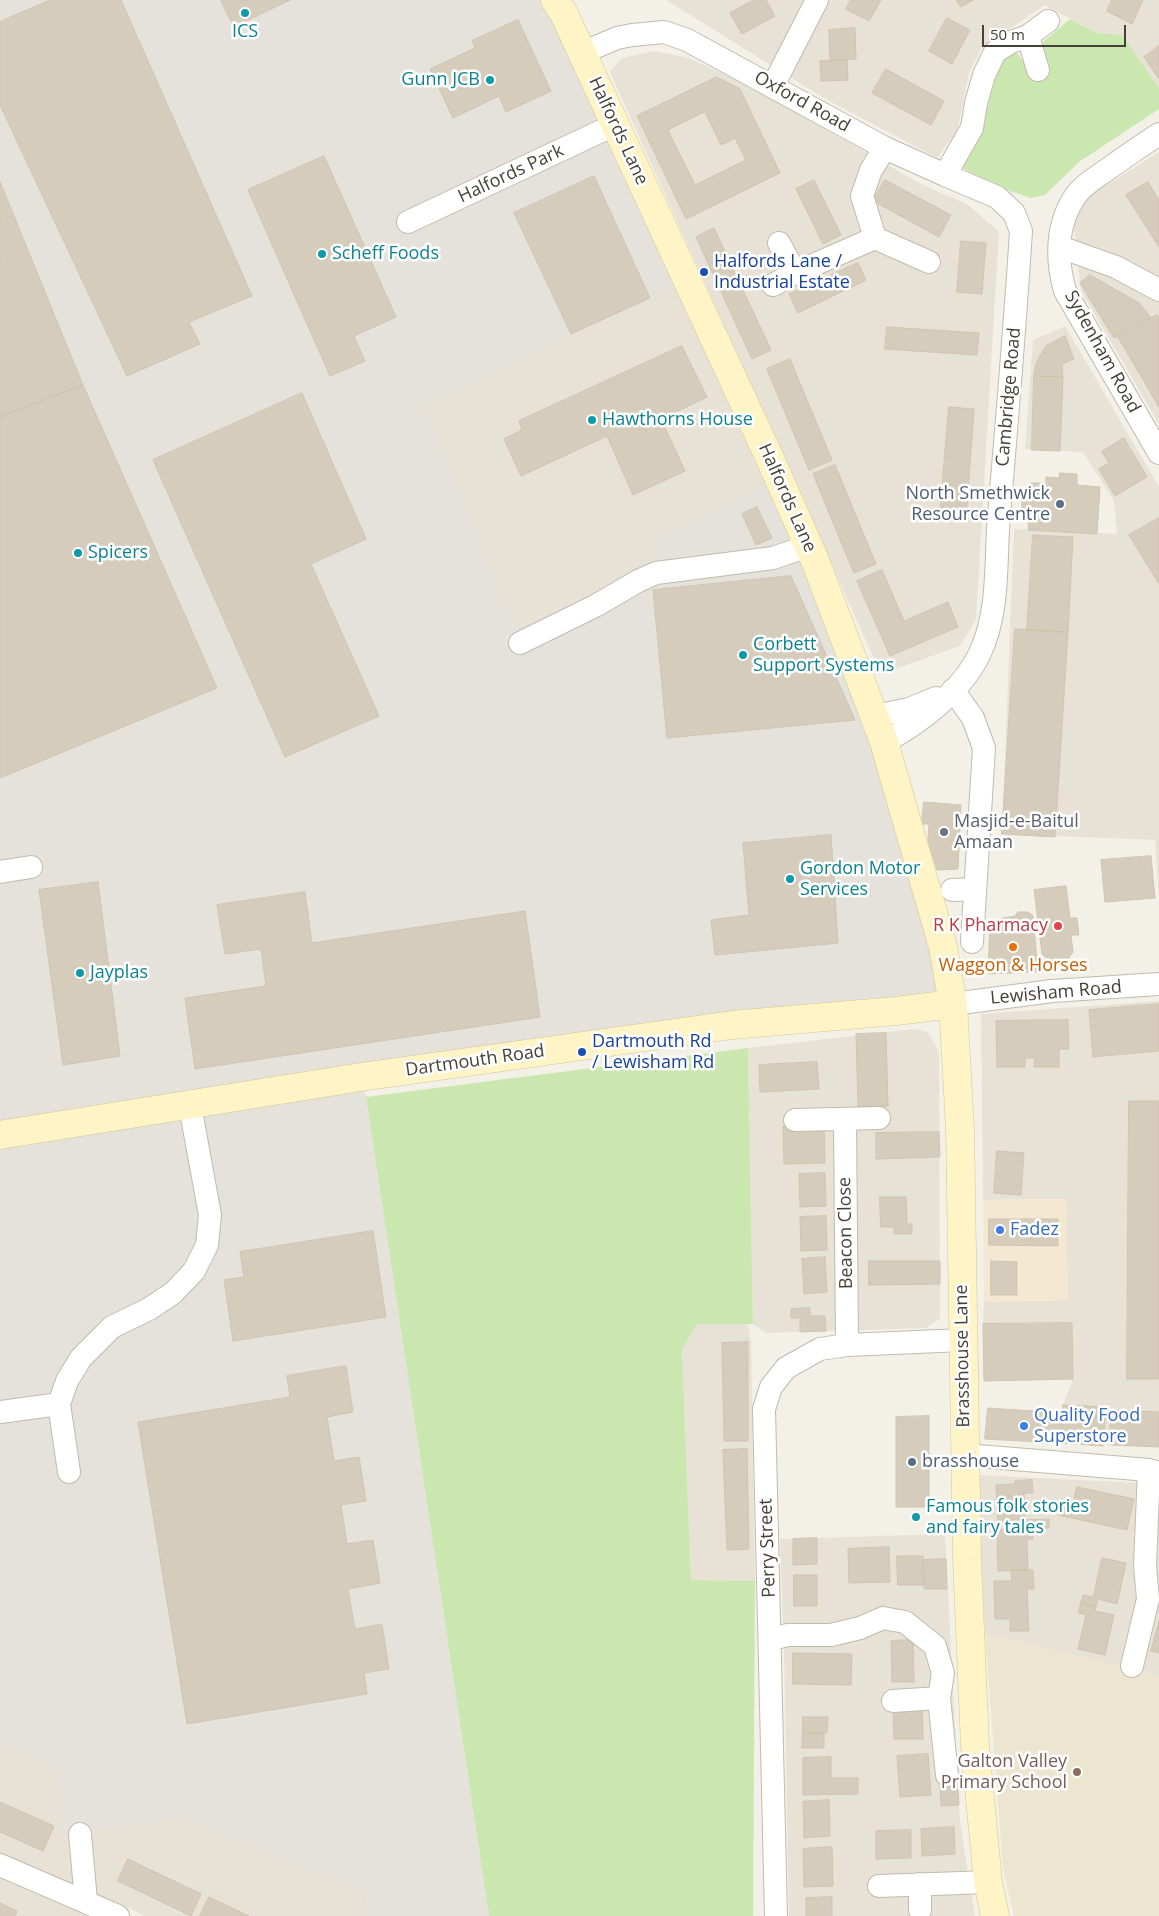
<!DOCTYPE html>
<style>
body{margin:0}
#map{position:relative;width:1159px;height:1916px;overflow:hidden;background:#f3f0e7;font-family:"Open Sans",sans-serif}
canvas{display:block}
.scale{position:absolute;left:982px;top:25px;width:144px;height:22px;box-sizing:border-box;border:2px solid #464136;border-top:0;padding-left:6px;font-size:15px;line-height:18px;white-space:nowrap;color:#464136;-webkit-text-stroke:4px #fff;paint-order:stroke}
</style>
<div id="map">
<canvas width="1159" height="1916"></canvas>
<div class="scale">50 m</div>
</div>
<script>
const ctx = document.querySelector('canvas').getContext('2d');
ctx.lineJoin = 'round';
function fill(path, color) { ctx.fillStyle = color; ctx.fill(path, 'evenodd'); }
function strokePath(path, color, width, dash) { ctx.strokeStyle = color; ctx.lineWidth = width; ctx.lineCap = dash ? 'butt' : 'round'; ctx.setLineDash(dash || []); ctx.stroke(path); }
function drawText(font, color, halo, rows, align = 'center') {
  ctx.font = font + ' "Open Sans",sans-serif'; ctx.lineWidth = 5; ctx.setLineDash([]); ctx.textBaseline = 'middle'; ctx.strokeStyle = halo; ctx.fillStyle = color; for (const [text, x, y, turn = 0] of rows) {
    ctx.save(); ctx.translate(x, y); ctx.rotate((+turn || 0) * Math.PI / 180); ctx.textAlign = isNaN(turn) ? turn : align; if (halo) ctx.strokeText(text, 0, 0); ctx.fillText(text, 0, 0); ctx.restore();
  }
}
const residential = new Path2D(`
 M666 0H1159V88L1122 35 1097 33 1045 5 982 47 969 73 957 132 937 158 822 97Z
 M654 51 689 58 746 84 921 184 967 204 999 232 976 619 960 646 881 674 610 72 622 58Z
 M1159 152V424L1081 291 1073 219 1088 197Z
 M687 281 779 478 707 516 660 536V558L636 563 598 591 515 629 424 405Z
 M1065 326 1159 487V895L1155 840 1002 834 1014 529 1117 534 1114 501 1083 452 1025 449 1033 340Z
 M1159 1001V1447L1061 1443 1063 1405 1073 1379 1072 1323 983 1324 984 1302 1068 1300 1066 1199 983 1200 981 1014Z
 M914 1029 928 1032 939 1052 940 1318 926 1328 766 1333 753 1324 748 1048Z
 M747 1323 751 1341 755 1581 691 1580 682 1349 697 1324Z
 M977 1475 1159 1484V1676L985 1634Z
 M945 1534 960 1823 975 1916H789L784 1650 780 1539Z
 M0 1743 54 1765 63 1832 184 1818 359 1890 364 1916H145L105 1897 99 1916H0Z`);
const commercial = new Path2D(`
 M1066 1199 1068 1300 984 1302 983 1200Z`);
const industrial = new Path2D(`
 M0 0H557L687 281 424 405 515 629 598 591 636 563 659 558 660 536 707 516 779 478 814 558 953 1004 361 1077 366 1097 489 1916H364L359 1890 184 1818 63 1833 54 1765 0 1743Z`);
const education = new Path2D(`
 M985 1634 1159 1676V1916H1014L1003 1868Z`);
const green = new Path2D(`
 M1070 19 1097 33 1122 35 1159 88V109L1079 162 1045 195 1031 198 1001 188 962 168 989 104 987 84 1002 59 1012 52 1018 54 1030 72 1045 67 1043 42Z
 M748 1048 753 1324H697L682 1349 691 1580 755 1581 753 1916H489L366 1097Z`);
const building = new Path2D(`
 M50 0H121L252 296 189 322 200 344 127 376 0 105V22Z
 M221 0H290L234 27Z
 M754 0H766L775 16 742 34 730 13Z
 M851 0H881L869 21 846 9Z
 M957 0H973L961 7Z
 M1112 0H1143L1132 24 1107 11Z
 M947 18 970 30 952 64 929 51Z
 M518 20 551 91 506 112 499 96 453 118 430 69 475 48 472 41Z
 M855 28 856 59 830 61 829 30Z
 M1159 46V79L1144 57Z
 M847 60 848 80 821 81 820 61Z
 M886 69 944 101 931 125 872 93Z
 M717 77 740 89 780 173 686 219 637 116ZM705 112 721 145 735 138 746 160 695 185 668 130Z
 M324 156 396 317 354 336 365 361 330 376 248 190Z
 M594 176 650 298 571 334 514 213Z
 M814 180 841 235 823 244 796 189Z
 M885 180 951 215 939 237 873 201Z
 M0 182 83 385 0 417Z
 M1148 182 1159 200V247L1126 195Z
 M714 228 771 350 752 359 696 237Z
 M961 241 986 243 982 294 957 292Z
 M858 263 866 280 798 313 789 294Z
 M1090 275 1139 303 1151 318 1114 338 1080 283Z
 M1157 315 1159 318V407L1118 337Z
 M887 327 979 333 977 355 885 349Z
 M1065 336 1074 359 1062 364 1063 377 1034 376 1036 363 1046 346Z
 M682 346 707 397 661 419 685 471 633 495 607 436 521 476 504 439 522 430 519 421Z
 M790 359 832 460 809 470 767 369Z
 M1034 376 1063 377 1060 451 1032 450Z
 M83 385 217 688 0 778V417Z
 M302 393 366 539 311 564 379 716 285 757 153 460Z
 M949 407 974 409 966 518 940 517Z
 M1124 438 1147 477 1115 496 1099 469 1109 463 1102 452Z
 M835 465 876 564 854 573 813 474Z
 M1060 473 1077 474V485L1100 487 1097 534 1028 530 1029 516H1021L1023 491H1031V483H1046V477L1059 478Z
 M757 507 772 538 756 545 742 514Z
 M1159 518V584L1129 535Z
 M1033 535 1073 537 1068 632 1027 630Z
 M882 570 904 621 948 602 958 627 890 656 857 581Z
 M791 576 855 720 667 738 653 590Z
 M1015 629 1068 632 1055 837 1002 834Z
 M924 802 961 805 958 869 937 870 928 840 929 824H922Z
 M831 835 838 943 715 955 711 920 749 915 743 843Z
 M1151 856 1155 898 1105 902 1101 860Z
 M98 882 120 1056 63 1065 39 890Z
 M1066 886 1070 918H1077L1079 935H1071L1073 952 1067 960 1051 962 1042 954 1034 890Z
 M305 892 312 943 525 911 540 1017 195 1069 185 998 266 986 261 949 225 954 217 905Z
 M1018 912H1028L1033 916 1038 972 988 974 990 922 1002 923V918L1015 916Z
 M1159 1004V1051L1093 1057 1089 1010Z
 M1068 1020 1069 1049H1059V1067H1034L1035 1058H1025V1067H997L996 1021Z
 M886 1033 888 1106 858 1107 856 1034Z
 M817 1062 819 1089 760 1092 759 1065Z
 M1129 1101H1159V1379H1127Z
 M824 1126 825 1163 784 1164 783 1127Z
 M939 1132 940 1157 876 1159V1133Z
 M997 1151 1024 1153 1021 1195 994 1193Z
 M825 1173 826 1206 800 1207 799 1174Z
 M880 1197H906L907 1224H912V1234H894V1227H881Z
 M826 1216 827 1250 801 1251 800 1217Z
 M989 1219H1058V1246L989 1245Z
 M373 1231 386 1317 233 1341 224 1280 244 1277 240 1252Z
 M825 1257 827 1292 804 1294 802 1259Z
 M869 1261H940V1284L869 1285Z
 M991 1261 1017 1262V1295H991Z
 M810 1308V1316H825L826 1331 800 1332V1318H791V1309Z
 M1072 1323 1073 1379 984 1381 983 1324Z
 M748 1342V1441H724L722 1343Z
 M346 1366 353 1412 327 1417 334 1461 359 1457 366 1501 341 1505 347 1544 373 1540 380 1583 348 1589 355 1629 382 1624 389 1669 364 1673 367 1694 187 1724 138 1422 290 1397 287 1376Z
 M1063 1405 1106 1407 1103 1446 1061 1443Z
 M988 1408 1063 1413 1061 1443 985 1439Z
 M1111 1410 1159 1412V1447L1110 1445Z
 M929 1416V1507H896V1417Z
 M747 1449 749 1549 727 1550 723 1450Z
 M1032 1480 1033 1493H1024L1025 1520 1049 1519V1528L1010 1529V1523L998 1524 996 1485 1015 1484V1481Z
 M1077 1487 1134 1499 1127 1530 1058 1515 1061 1501 1073 1503Z
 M1033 1528V1539L1027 1540 1028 1570 998 1571 997 1530Z
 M817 1538V1564L793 1565V1539Z
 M889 1547 890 1582 849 1583 848 1549Z
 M897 1556H923L924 1585H898Z
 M1102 1558 1126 1563 1117 1604 1098 1599 1096 1606 1081 1603 1083 1595 1093 1597Z
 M946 1559 947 1589H924L923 1560Z
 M1028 1570H1033L1034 1589H1027L1029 1631H1010V1619H995L994 1581H1012L1011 1571Z
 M794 1575H817V1606H794Z
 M1081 1603 1096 1606 1095 1611 1114 1615 1105 1655 1078 1649 1086 1615 1079 1613Z
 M1159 1622V1653L1151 1651Z
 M913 1640 914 1682H892L891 1641Z
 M793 1653 852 1654 851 1685 793 1684Z
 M922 1705 923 1739H894L893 1706Z
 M803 1717H828L827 1733H803Z
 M803 1733H824V1748H802Z
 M928 1754 931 1795 900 1797 897 1756Z
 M831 1757V1778H858V1794L803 1795V1758Z
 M958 1783 959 1805 941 1806 940 1785Z
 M829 1800 830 1836 804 1838 803 1802Z
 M0 1802 54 1826 43 1851 0 1832Z
 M954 1827 955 1854 922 1856 921 1829Z
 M911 1830V1858L876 1859V1831Z
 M832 1847 833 1886 804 1887 803 1849Z
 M128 1859 201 1894 191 1916 118 1881Z
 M209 1897 249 1916H200Z
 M832 1897V1916H806V1898Z
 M0 1903 17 1911 15 1916H0Z`);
const street = new Path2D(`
 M1028 36 1038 70
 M582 53 617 38 632 35 664 32 687 40 885 148 945 175 997 197 1014 213 1021 231C1015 326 1007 421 999 515 995 561 1000 610 980 653 963 690 919 724 884 742
 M773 86 817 0
 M1159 134C1142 145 1125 157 1108 169 1097 177 1084 184 1076 195 1056 224 1056 259 1065 291L1159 453
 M885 148 871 170 862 196 875 238 929 262
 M945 175 972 128 976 103 984 75 995 52 1011 42 1028 36 1048 21
 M408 222 614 125
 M779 243 795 273
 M1060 247 1116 267 1159 290
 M773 285 795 273 875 238
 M520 643 597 605 638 581 656 573 773 558 808 546
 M953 690 973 718 984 748 972 942
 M875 716 909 709 936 698
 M0 872 31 867
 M952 890 975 889
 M953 1004 1052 991 1159 984
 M795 1120 879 1118
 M845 1120 847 1345
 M0 1412 59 1404
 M965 1455 1149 1470 1159 1473
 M69 1472 59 1404 67 1381 81 1358 112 1327 149 1309 173 1293 194 1271 207 1245 210 1215 190 1106
 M770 1640 787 1635H831L860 1628 883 1618 905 1622 935 1646 943 1673 939 1698 947 1775
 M1132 1666 1148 1599 1145 1566 1149 1470
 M893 1701 939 1698
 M80 1834 86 1901
 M0 1865 118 1916
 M879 1886 988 1882
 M920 1910V1884
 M776 1916 764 1409 771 1387 786 1368 820 1349 847 1345 963 1340`);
const secondary = new Path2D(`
 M555 0 564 14 582 53 771 461 814 558 884 742 943 947 953 1004 960 1128 967 1559 975 1746 988 1882 995 1916
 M0 1135 361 1077 732 1025 896 1011 953 1004`);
const markers = [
 [245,13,5,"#0f9aa8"],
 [490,80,5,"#0f9aa8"],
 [322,254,5,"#0f9aa8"],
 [704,272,5,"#1a4fb4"],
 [592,420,5,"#0f9aa8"],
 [1060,504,5,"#5c6f8a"],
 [78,553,5,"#0f9aa8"],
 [743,655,5,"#0f9aa8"],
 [944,832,5,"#6b7280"],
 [790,879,5,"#0f9aa8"],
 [1058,926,5,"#e0444e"],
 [1013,947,5,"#e8710a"],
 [80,973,5,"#0f9aa8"],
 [582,1052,5,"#1a4fb4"],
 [1000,1230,5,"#3f7fe0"],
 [1024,1426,5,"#3f7fe0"],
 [912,1462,5,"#5c6f8a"],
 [916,1517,5,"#0f9aa8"],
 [1077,1772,5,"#8d6e63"]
];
const cultureNames = [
 ["ICS",245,32,"center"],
 ["Gunn JCB",480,80,"right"],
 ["Scheff Foods",332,254],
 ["Hawthorns House",602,420],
 ["Spicers",88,553],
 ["Corbett",753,645],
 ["Support Systems",753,666],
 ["Gordon Motor",800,869],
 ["Services",800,890],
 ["Jayplas",90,973],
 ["Famous folk stories",926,1507],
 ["and fairy tales",926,1528]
];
const streetNames = [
 ["Oxford Road",802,102,29],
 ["Halfords Lane",618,131,65],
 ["Halfords Park",511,174,-25],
 ["Sydenham Road",1102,352,61],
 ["Cambridge Road",1009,397,-85],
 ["Halfords Lane",787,498,66],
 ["Lewisham Road",1056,993,-5],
 ["Dartmouth Road",475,1061,-8],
 ["Beacon Close",846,1233,-91],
 ["Brasshouse Lane",963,1356,-91],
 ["Perry Street",768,1548,-92]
];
const transitNames = [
 ["Halfords Lane /",714,262],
 ["Industrial Estate",714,283],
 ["Dartmouth Rd",592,1042],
 ["/ Lewisham Rd",592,1063]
];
const serviceNames = [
 ["North Smethwick",1050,494],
 ["Resource Centre",1050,515],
 ["brasshouse",922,1462,"left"]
];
const worshipNames = [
 ["Masjid-e-Baitul",954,822],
 ["Amaan",954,843]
];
const healthNames = [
 ["R K Pharmacy",1048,926]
];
const foodNames = [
 ["Waggon & Horses",1013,966]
];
const shopNames = [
 ["Fadez",1010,1230],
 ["Quality Food",1034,1416],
 ["Superstore",1034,1437]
];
const educationNames = [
 ["Galton Valley",1067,1762],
 ["Primary School",1067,1783]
];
fill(residential, '#e7e2d5');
fill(commercial, '#f5e8d2');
fill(industrial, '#e5e1db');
fill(education, '#ece6d1');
fill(green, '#cbe7b0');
fill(building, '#d5ccbc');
strokePath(building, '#cfc5af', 1);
strokePath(street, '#c1bbac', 24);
strokePath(secondary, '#d3c697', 29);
strokePath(street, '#fff', 22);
strokePath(secondary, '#fef4c6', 28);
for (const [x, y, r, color] of markers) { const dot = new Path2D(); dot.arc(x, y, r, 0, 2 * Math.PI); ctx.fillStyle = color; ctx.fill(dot); strokePath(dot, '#fff', 2); }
drawText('18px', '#0d838f', '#fff', cultureNames, 'left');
drawText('18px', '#464136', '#fff', streetNames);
drawText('18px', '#164399', '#fff', transitNames, 'left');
drawText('18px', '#4e5e75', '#fff', serviceNames, 'right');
drawText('18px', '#5b616d', '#fff', worshipNames, 'left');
drawText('18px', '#be3a42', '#fff', healthNames, 'right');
drawText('18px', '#c56008', '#fff', foodNames);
drawText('18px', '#366cbe', '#fff', shopNames, 'left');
drawText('18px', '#785e54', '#fff', educationNames, 'right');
</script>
